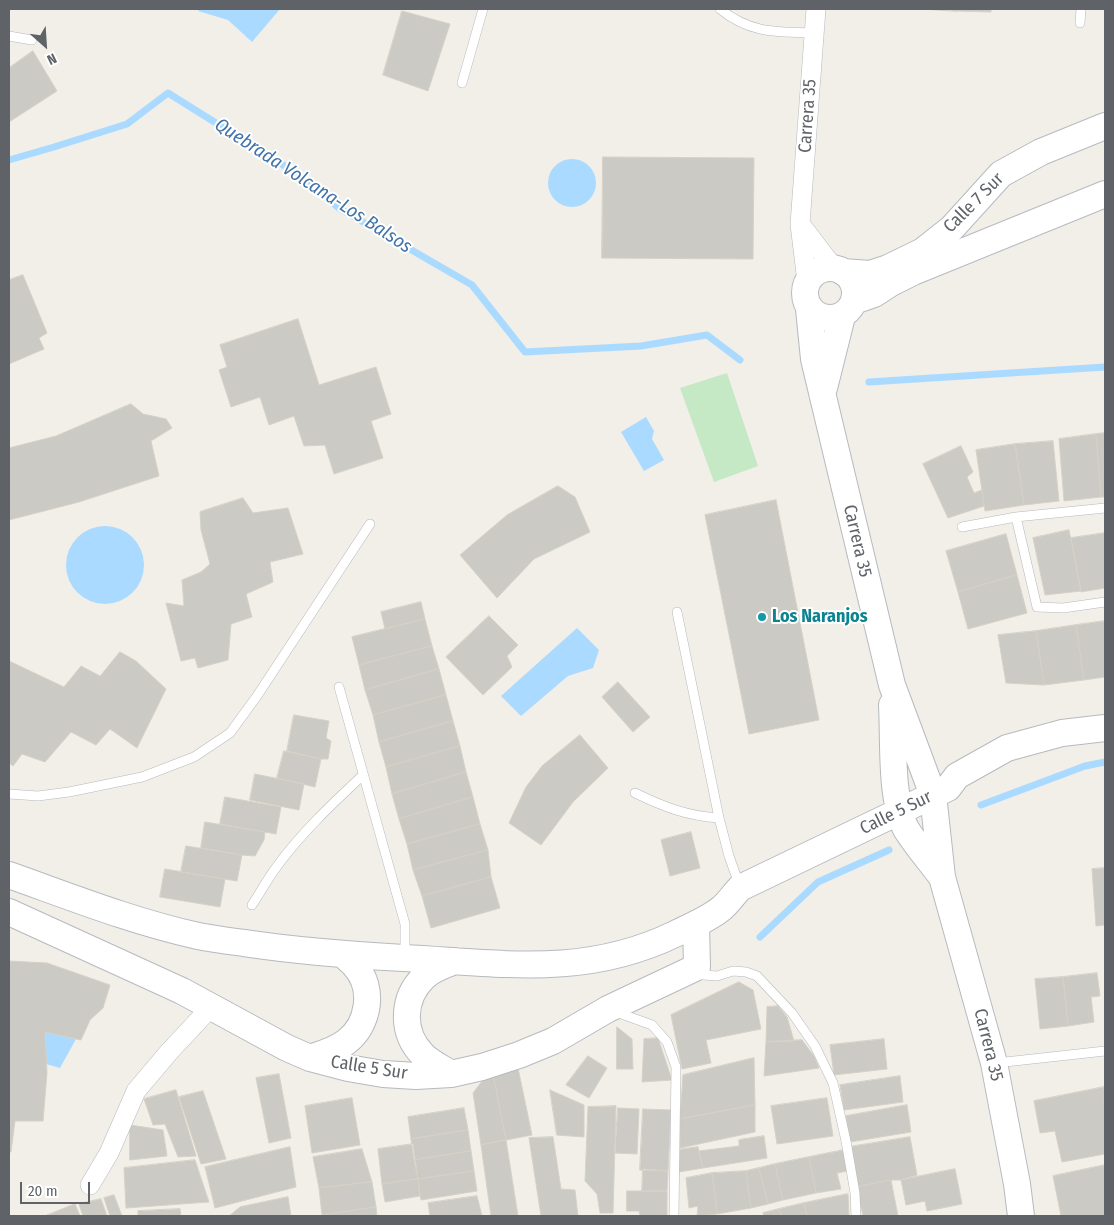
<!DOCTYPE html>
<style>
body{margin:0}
#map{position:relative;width:1114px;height:1225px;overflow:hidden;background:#f1efe8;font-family:"Fira Sans Condensed",sans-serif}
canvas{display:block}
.frame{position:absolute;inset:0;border:10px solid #5f6368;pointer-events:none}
.north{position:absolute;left:20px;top:20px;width:50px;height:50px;-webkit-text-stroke:4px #fff;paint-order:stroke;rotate:154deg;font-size:14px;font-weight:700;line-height:20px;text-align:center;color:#5f6368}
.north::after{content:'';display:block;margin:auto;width:18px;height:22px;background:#5f6368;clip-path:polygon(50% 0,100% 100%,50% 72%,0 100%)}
.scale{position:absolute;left:20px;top:1182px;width:70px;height:22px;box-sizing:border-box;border:2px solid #5f6368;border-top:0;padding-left:6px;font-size:15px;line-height:18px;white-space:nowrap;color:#5f6368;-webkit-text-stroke:4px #fff;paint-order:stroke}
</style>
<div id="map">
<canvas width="1114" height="1225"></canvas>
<div class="frame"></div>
<div class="north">N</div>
<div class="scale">20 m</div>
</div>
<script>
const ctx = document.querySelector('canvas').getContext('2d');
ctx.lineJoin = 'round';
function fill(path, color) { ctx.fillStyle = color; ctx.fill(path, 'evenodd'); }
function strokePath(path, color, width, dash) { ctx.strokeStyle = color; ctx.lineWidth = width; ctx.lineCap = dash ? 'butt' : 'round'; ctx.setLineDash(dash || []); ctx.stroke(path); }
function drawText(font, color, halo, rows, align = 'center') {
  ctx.font = font + ' "Fira Sans Condensed",sans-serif'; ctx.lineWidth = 4; ctx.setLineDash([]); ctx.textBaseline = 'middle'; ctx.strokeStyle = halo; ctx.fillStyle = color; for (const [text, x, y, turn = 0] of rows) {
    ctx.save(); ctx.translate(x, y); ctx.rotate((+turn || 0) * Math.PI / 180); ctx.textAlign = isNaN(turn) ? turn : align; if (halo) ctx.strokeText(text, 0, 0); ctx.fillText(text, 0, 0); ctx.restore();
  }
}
const green = new Path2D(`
 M727 373 758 466 714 482 680 388Z`);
const water = new Path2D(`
 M199 9H280L252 42 228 20 198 11Z
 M548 183a24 24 0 1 1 48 0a24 24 0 1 1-48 0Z
 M646 417 654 431 652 439 664 460 644 471 621 432Z
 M66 565a39 39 0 1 1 78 0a39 39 0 1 1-78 0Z
 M577 628 599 650 593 668 568 676 521 716 501 696Z
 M45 1032 76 1039 60 1068 46 1064Z`);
const stream = new Path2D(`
 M9 160 54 147 127 124 168 93 296 173 339 208 472 285 525 352 641 346 707 335 740 360
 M869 382 1105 367
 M981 805 1085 766 1105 762
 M760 937 818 882 889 850`);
const building = new Path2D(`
 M922 9H957V11Z
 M957 9H991V12L957 11Z
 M402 11 450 24 428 91 383 75Z
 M33 51 57 91 9 122V68Z
 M603 157 754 158 753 259 602 258Z
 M23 275 47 333 39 338 44 349 9 364V280Z
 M298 319 319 385 376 367 391 414 371 421 383 458 334 474 325 445 304 446 294 416 269 425 260 397 231 407 219 370 227 367 220 345Z
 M131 404 143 414 166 419 172 428 151 441 159 476 79 502 9 520V448L56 436Z
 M1105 433V497H1101L1096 434Z
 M1096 434 1101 497 1064 501 1059 439Z
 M1053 441 1059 501 1024 505 1015 444Z
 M1015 444 1024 505 985 511 976 450Z
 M961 446 973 472 967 477 974 493 982 490 984 506 948 518 923 464Z
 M558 486 575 497 590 532 534 559 497 598 460 555 507 515Z
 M243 498 253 513 288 508 303 554 270 562 273 582 246 594 252 617 231 624 228 660 198 668 195 658 181 661 166 603 184 606 182 580 201 572 210 564 201 530 200 512Z
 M776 500 819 720 749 734 705 515Z
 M1069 530 1081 591 1045 595 1033 538Z
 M1105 533V588L1081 592 1071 538Z
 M1006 534 1017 575 958 592 946 551Z
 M1017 575 1027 613 968 629 958 592Z
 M421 602 425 619 385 629 381 612Z
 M489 616 518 645 507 656 512 667 483 695 446 657Z
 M425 619 432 646 359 665 352 637Z
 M1105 621V677L1084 680 1076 625Z
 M1076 625 1084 680 1044 685 1036 631Z
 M1036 631 1044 685 1006 683 998 635Z
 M432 646 439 669 365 690 359 665Z
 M120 652 136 661 166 689 137 748 110 729 96 745 71 732 45 762 22 754 13 766 9 763V661L64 687 81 666 100 676Z
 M439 669 446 695 373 715 365 690Z
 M618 682 650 717 633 732 602 697Z
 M446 695 453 721 379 742 373 715Z
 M294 715 329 721 326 738 331 741 328 759H321L287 751Z
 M453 721 460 746 386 767 379 742Z
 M580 735 608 768 573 802 541 845 509 823 526 787 542 766Z
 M460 746 466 772 392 794 386 767Z
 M284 751 321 759 315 787 277 778Z
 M466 772 473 797 399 819 392 794Z
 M255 774 304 784 299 810 250 800Z
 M225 797 281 807 276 834 220 824Z
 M473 797 480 824 407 844 399 819Z
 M205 822 265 832 264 840 255 856 242 855 201 848Z
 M480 824 488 850 413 870 407 844Z
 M691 832 700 868 670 876 661 840Z
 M186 846 242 855 237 881 181 872Z
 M488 850 491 877 422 896 413 870Z
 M1105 868V925L1096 926 1092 869Z
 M165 869 225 879 220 907 160 897Z
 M491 877 500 908 431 928 422 896Z
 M9 961 47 963 110 985 103 1008 90 1020 81 1040 45 1032 47 1073 43 1121H15L11 1152H9Z
 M1097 973 1100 996 1091 997 1094 1022 1068 1026 1063 977Z
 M1063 977 1068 1026 1040 1029 1035 979Z
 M739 982 753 990 761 1029 706 1040 711 1063 682 1069 671 1015Z
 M778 1006 787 1017 794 1041 766 1042 767 1007Z
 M617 1027 632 1039 633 1069H617Z
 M658 1038 672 1080 642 1082 644 1039Z
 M884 1039 887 1069 834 1075 830 1045Z
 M802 1040 814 1056 819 1068 764 1076 766 1042Z
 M588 1056 607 1068 589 1098 566 1085Z
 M754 1058 755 1105 680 1119 683 1075Z
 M518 1068 532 1135 506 1140 493 1074Z
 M279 1074 291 1138 269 1143 256 1078Z
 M493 1074 506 1140 481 1145 473 1093 483 1080Z
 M900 1076 903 1102 844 1110 840 1085Z
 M1104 1087 1105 1154 1062 1162 1055 1131 1040 1133 1034 1101Z
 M176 1090 196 1156 178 1157 165 1124 153 1125 144 1099Z
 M550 1090 584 1105V1137L557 1135Z
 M203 1091 226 1159 201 1164 179 1097Z
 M352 1098 360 1145 312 1153 305 1106Z
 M827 1098 833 1136 777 1144 771 1106Z
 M755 1105V1132L680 1148V1119Z
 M907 1105 911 1132 850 1142 846 1116Z
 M616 1106 613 1213H600L597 1194 585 1181 588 1107Z
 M464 1108 468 1130 411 1139 408 1117Z
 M618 1108 639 1109 637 1154 615 1153Z
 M643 1109 671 1110 668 1171 640 1170Z
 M130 1125 163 1130 167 1156 130 1160Z
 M468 1130 471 1151 414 1160 411 1139Z
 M764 1136 767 1158 703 1168 699 1151 739 1146V1140Z
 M553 1137 561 1189 575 1190 578 1216H541L529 1138Z
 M910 1137 917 1175 901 1180H891L857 1187 849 1147Z
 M506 1140 518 1216H491L481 1145Z
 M413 1144 418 1179 382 1184 378 1149Z
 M290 1147 296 1187 215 1208 205 1167Z
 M698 1147 703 1168 679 1172 677 1150Z
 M362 1149 372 1182 319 1188 313 1157Z
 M844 1150 848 1171 837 1173 841 1189 816 1193 809 1157Z
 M471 1151 474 1171 418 1179 414 1160Z
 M809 1157 816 1193 783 1200 775 1164Z
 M195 1160 209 1202 126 1208 124 1168Z
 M775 1164 783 1200 768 1204 759 1168Z
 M1105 1165V1216H1061L1053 1176Z
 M759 1168 768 1204 751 1208 746 1171Z
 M643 1169 668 1171 667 1191H642Z
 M955 1169 962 1204 927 1211 925 1201 906 1205 901 1180Z
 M474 1171 477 1191 421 1200 418 1179Z
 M746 1171 751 1208 717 1214 712 1173Z
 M712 1173 717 1214 697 1216 698 1206 689 1208 686 1178Z
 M418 1179 420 1196 385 1202 382 1184Z
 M891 1180 898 1216H863L857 1187Z
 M372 1182 376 1207 322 1215 319 1188Z
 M627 1191H667V1216H640L639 1211H627Z
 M848 1194 849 1216H807L804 1203Z
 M114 1195 122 1216H110L104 1198Z
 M477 1196 482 1216H430L428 1203Z
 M288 1197 291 1216H229L240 1207Z
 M101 1199 107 1216H83L79 1204Z
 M804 1203 807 1216H781L779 1209Z
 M75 1204 80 1216H45Z
 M376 1207 377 1216H322V1215Z
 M180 1209 181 1216H138V1211Z
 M779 1209 781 1216H764L763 1213Z`);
const lane = new Path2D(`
 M720 9C751 34 777 32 815 33
 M1080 23 1081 9
 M9 36 32 40
 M462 83 483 9
 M1016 517 1037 607 1063 608 1105 602
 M962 527 1016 517 1105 508
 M677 612 719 818 729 856 740 887
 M339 687 405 924V957
 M635 793C664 807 687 816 719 818
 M9 794 38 796 69 792 142 777 194 757 230 733 257 696 370 524
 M252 905C260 893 267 880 275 869 300 834 332 804 363 775
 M698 969 703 975 717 976 733 971 746 972 757 976 792 1013 815 1046 833 1083 846 1141 855 1193 856 1216
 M616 1012 652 1025 667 1042 676 1067 674 1216
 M996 1063 1105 1051`);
const street = new Path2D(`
 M801 225 834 268
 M807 282 800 224 816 9
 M90 1185 109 1153 136 1091 169 1052 211 1007`);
const secondary = new Path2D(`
 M805 293a25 25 0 1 1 50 0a25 25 0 1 1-50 0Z
 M843 272 870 274 888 268 923 251 952 228 1001 174 1041 152 1105 126
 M854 301 874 294 891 283 913 272 1105 194
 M809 309 814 359 892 685 933 795 942 877 994 1063 1017 1184 1021 1216
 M824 388 842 316
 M892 705C894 740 890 798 906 829 916 845 930 861 941 876
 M9 875C71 897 134 922 198 936 213 939 229 941 244 943 297 951 350 955 404 958 501 963 584 978 675 934 691 926 709 919 722 908 729 902 734 894 740 888L948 788 957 776 1007 748 1062 733 1105 728
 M9 912 182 991 287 1048 310 1058 348 1068 383 1074 416 1076 451 1074 482 1067 519 1055 553 1041 608 1009 697 967 696 924
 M310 1058C322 1054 336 1050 346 1042 369 1025 375 988 355 966 352 962 347 959 344 955
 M451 1074C442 1068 429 1062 422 1054 401 1032 402 998 424 977 432 969 444 965 455 961`);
const markers = [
 [762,617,5,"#0f9aa8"]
];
const streetNames = [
 ["Carrera 35",808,116,-86],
 ["Calle 7 Sur",974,203,-45],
 ["Carrera 35",857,541,77],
 ["Calle 5 Sur",896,813,-26],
 ["Carrera 35",988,1045,76],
 ["Calle 5 Sur",369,1068,9]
];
const cultureNames = [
 ["Los Naranjos",772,617]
];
const waterNames = [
 ["Quebrada Volcana-Los Balsos",313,186,33]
];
fill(green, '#c5e8c5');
fill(water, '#aadaff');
strokePath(stream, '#aadaff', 7);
fill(building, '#cccac5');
strokePath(building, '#d6d1c6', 1);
strokePath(lane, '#b5b8bc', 10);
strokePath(street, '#b5b8bc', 20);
strokePath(secondary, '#b6babf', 28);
strokePath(lane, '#fff', 9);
strokePath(street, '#fff', 19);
strokePath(secondary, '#fff', 26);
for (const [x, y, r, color] of markers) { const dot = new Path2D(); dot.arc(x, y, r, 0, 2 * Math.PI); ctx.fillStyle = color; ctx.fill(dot); strokePath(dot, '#fff', 2); }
drawText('18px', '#5f6368', '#fff', streetNames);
drawText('bold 18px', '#0d838f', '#fff', cultureNames, 'left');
drawText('italic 19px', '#4174aa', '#fff', waterNames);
</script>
